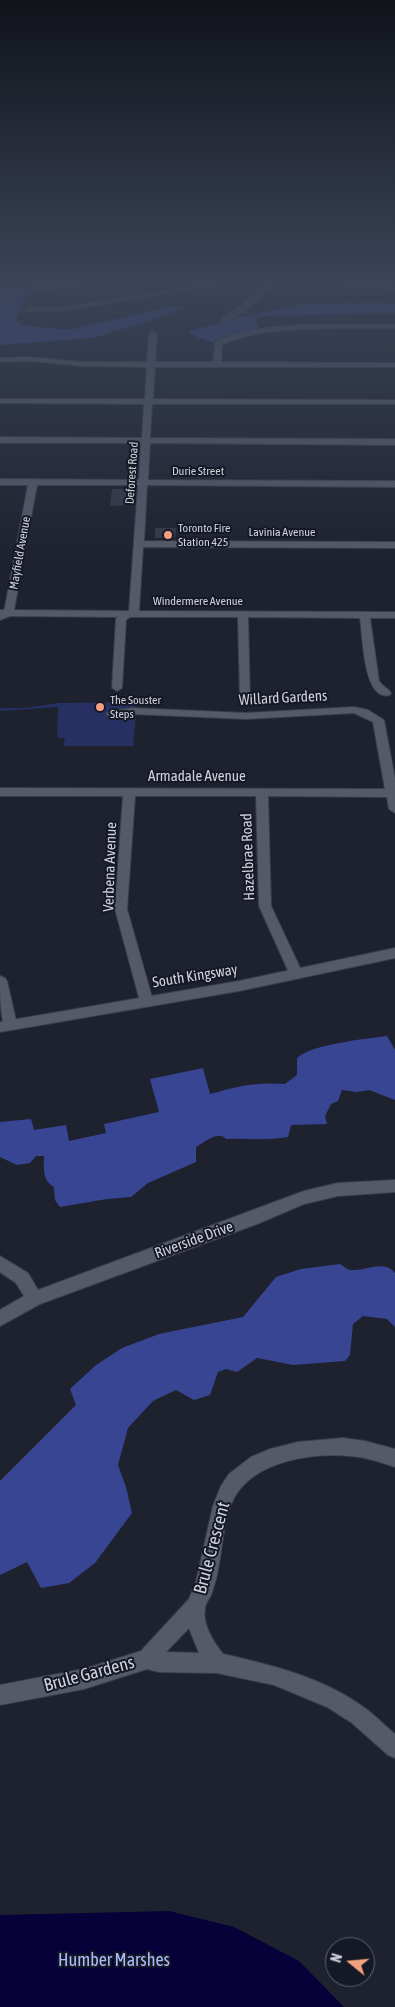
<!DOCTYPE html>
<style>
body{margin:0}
#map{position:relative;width:395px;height:2007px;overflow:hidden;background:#1e222f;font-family:"Asap Condensed",sans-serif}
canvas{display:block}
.north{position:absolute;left:325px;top:1937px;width:50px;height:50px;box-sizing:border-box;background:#151825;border:1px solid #5f626e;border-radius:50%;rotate:287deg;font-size:14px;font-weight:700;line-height:20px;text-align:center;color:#cfd1db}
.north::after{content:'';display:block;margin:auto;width:18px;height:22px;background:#f2a17e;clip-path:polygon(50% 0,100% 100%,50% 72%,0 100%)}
</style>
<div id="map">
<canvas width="395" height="2007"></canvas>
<div class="north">N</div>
</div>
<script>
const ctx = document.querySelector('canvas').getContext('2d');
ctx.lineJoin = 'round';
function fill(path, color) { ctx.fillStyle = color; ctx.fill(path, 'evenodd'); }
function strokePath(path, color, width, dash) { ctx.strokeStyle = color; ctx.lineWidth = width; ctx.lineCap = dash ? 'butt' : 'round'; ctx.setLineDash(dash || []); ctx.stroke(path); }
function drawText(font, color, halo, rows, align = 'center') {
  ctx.font = font + ' "Asap Condensed",sans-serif'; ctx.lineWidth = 4; ctx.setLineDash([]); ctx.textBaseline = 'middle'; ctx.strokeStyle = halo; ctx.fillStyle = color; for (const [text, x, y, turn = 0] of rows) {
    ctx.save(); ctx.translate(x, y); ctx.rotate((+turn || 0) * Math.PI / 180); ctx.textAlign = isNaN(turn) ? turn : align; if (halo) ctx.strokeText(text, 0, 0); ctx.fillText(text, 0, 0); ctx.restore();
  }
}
const green = new Path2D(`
 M137 702 133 746H63L65 738H57L58 707 0 711V708H25L59 703Z`);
const forest = new Path2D(`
 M84 283H111L30 293 25 295 16 320 22 325 69 330 172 306 185 308 147 322 92 338 0 345V287Z
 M373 302 395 303V313L264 316 254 320 260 330 225 336 212 342 189 334 191 330 214 325 234 317 247 316 308 303Z
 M387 1036 395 1050V1100L369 1090 357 1092 342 1090 338 1101 331 1104 325 1116 327 1124 291 1125 288 1137C267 1141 247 1138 226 1139 218 1130 205 1142 196 1147V1162L148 1183 131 1197 107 1199 60 1207 55 1200 54 1187C42 1180 44 1168 44 1156H36L30 1163 17 1165 0 1157V1122L31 1119 34 1130 66 1125 69 1141 106 1133 104 1124 159 1112 150 1079 203 1068 210 1094C239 1086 255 1082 285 1084L297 1075V1058C312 1044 366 1039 387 1036Z
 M340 1264C344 1266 347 1270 351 1270 366 1271 384 1259 395 1273V1327L387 1319 363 1316 353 1324 350 1355 345 1361 293 1365 257 1358 237 1372 226 1369 218 1372 210 1395 194 1400 176 1390 153 1401 128 1428 118 1465 126 1487 132 1513 95 1563 69 1583 41 1588 27 1562 0 1575V1481L76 1405 70 1389 96 1365 122 1348 159 1334 243 1317 276 1277 301 1269Z`);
const water = new Path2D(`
 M169 1911 234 1927 299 1961 344 2007H0V1915Z`);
const building = new Path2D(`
 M112 489H127L126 505 110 506Z
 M155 528H176L175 538H155Z`);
const minor = new Path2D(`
 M65 283 53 287 49 285 53 283Z
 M211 283H228L71 310 28 312 24 310 28 308 71 306Z
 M269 283H277L254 304 228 322H222V318L248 300Z
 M336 283 395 286V290L340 285Z
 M395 324V328C349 329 261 324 222 345L221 362 395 363V367H155L153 399 395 400V404H152L150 438 395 439V445L150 443 148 480 395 481V487L147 485 144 541 395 542V548L143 547 139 611 395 612V618H370L379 681C383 687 388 688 391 693L390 695C363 702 363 636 360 618L248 617 250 700 245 703 240 700 238 617H130L126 620 122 688 117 691 112 688 116 619 118 617 10 616 0 620V610H4L5 607 28 485H0V479L139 480 141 443H0V437L142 438 144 404 0 403V399H145L147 367 83 366 29 361 0 362V358L29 357 83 362H147L149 334 153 332 157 334 155 362H213L215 342C259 319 345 325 395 324ZM37 485H138L129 611 14 610Z
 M354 707 368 710 384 720 395 779V813L389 809 387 797 268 796 271 906 303 974 301 977H291L259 906 256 796H135L127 909 153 1001 151 1005H141L115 909 123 796H0V788L385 789 373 722 354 713 246 719 132 714 112 717 106 714 112 711 132 708 246 713Z
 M0 976 5 978 7 981 17 1025 15 1029 10 1030 5 1029C0 1014 0 993 0 976Z
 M395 1180V1192L338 1196 304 1204 257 1224 40 1304 0 1326V1310L24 1296 16 1283 0 1272V1256L28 1273 38 1290 304 1191 338 1183Z
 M343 1438 365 1441 395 1449V1467C380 1462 366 1457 350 1456 313 1452 254 1461 234 1498 223 1519 223 1546 218 1569 217 1578 214 1586 211 1595 209 1599 205 1604 205 1609 202 1624 214 1643 223 1654 272 1665 325 1678 366 1709 376 1716 385 1726 395 1734V1758L388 1755 352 1723 327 1707 274 1685 217 1673 159 1672 147 1669 84 1689 0 1705V1685L84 1669 141 1651 189 1599 196 1582 213 1506 221 1486 229 1474 251 1457 270 1449 298 1442ZM189 1628 199 1653 166 1652Z`);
const tertiary = new Path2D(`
 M395 948V958L239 991 0 1032V1022L239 981Z`);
const markers = [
 [168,535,5,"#f2a17e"],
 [100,707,5,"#f2a17e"]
];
const farStreetnames = [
 ["Durie Street",198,471],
 ["Deforest Road",132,473,-86],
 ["Lavinia Avenue",282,532],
 ["Mayfield Avenue",20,553,-80],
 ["Windermere Avenue",198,601]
];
const farPoinames = [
 ["Toronto Fire",178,528],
 ["Station 425",178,542],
 ["The Souster",110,700],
 ["Steps",110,714]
];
const streetNames = [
 ["Willard Gardens",283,698,-3],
 ["Armadale Avenue",197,776],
 ["Hazelbrae Road",248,857,-92],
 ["Verbena Avenue",110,867,-88],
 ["South Kingsway",195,976,-9],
 ["Riverside Drive",194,1240,-20]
];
const nearStreetnames = [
 ["Brule Crescent",212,1548,-75],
 ["Brule Gardens",89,1674,-15]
];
const nearParknames = [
 ["Humber Marshes",114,1960]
];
fill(green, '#273063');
fill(forest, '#384592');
fill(water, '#060139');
fill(building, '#343847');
strokePath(minor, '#3c3e4a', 2);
strokePath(tertiary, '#3c3e4a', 2);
fill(minor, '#555a69');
fill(tertiary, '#555a69');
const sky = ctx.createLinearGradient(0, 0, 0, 564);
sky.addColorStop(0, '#10131a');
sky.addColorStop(0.5, '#3b4458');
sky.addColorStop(1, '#3b445800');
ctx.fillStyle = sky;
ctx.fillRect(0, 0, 395, 564);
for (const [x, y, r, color] of markers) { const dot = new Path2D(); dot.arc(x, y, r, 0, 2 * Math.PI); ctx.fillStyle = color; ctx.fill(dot); strokePath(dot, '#151825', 2); }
drawText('12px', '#cfd1db', '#151825', farStreetnames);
drawText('12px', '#cfd1db', '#151825', farPoinames, 'left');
drawText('15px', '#cfd1db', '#151825', streetNames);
drawText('18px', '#cfd1db', '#151825', nearStreetnames);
drawText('18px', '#aabbfc', '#151825', nearParknames);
</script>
